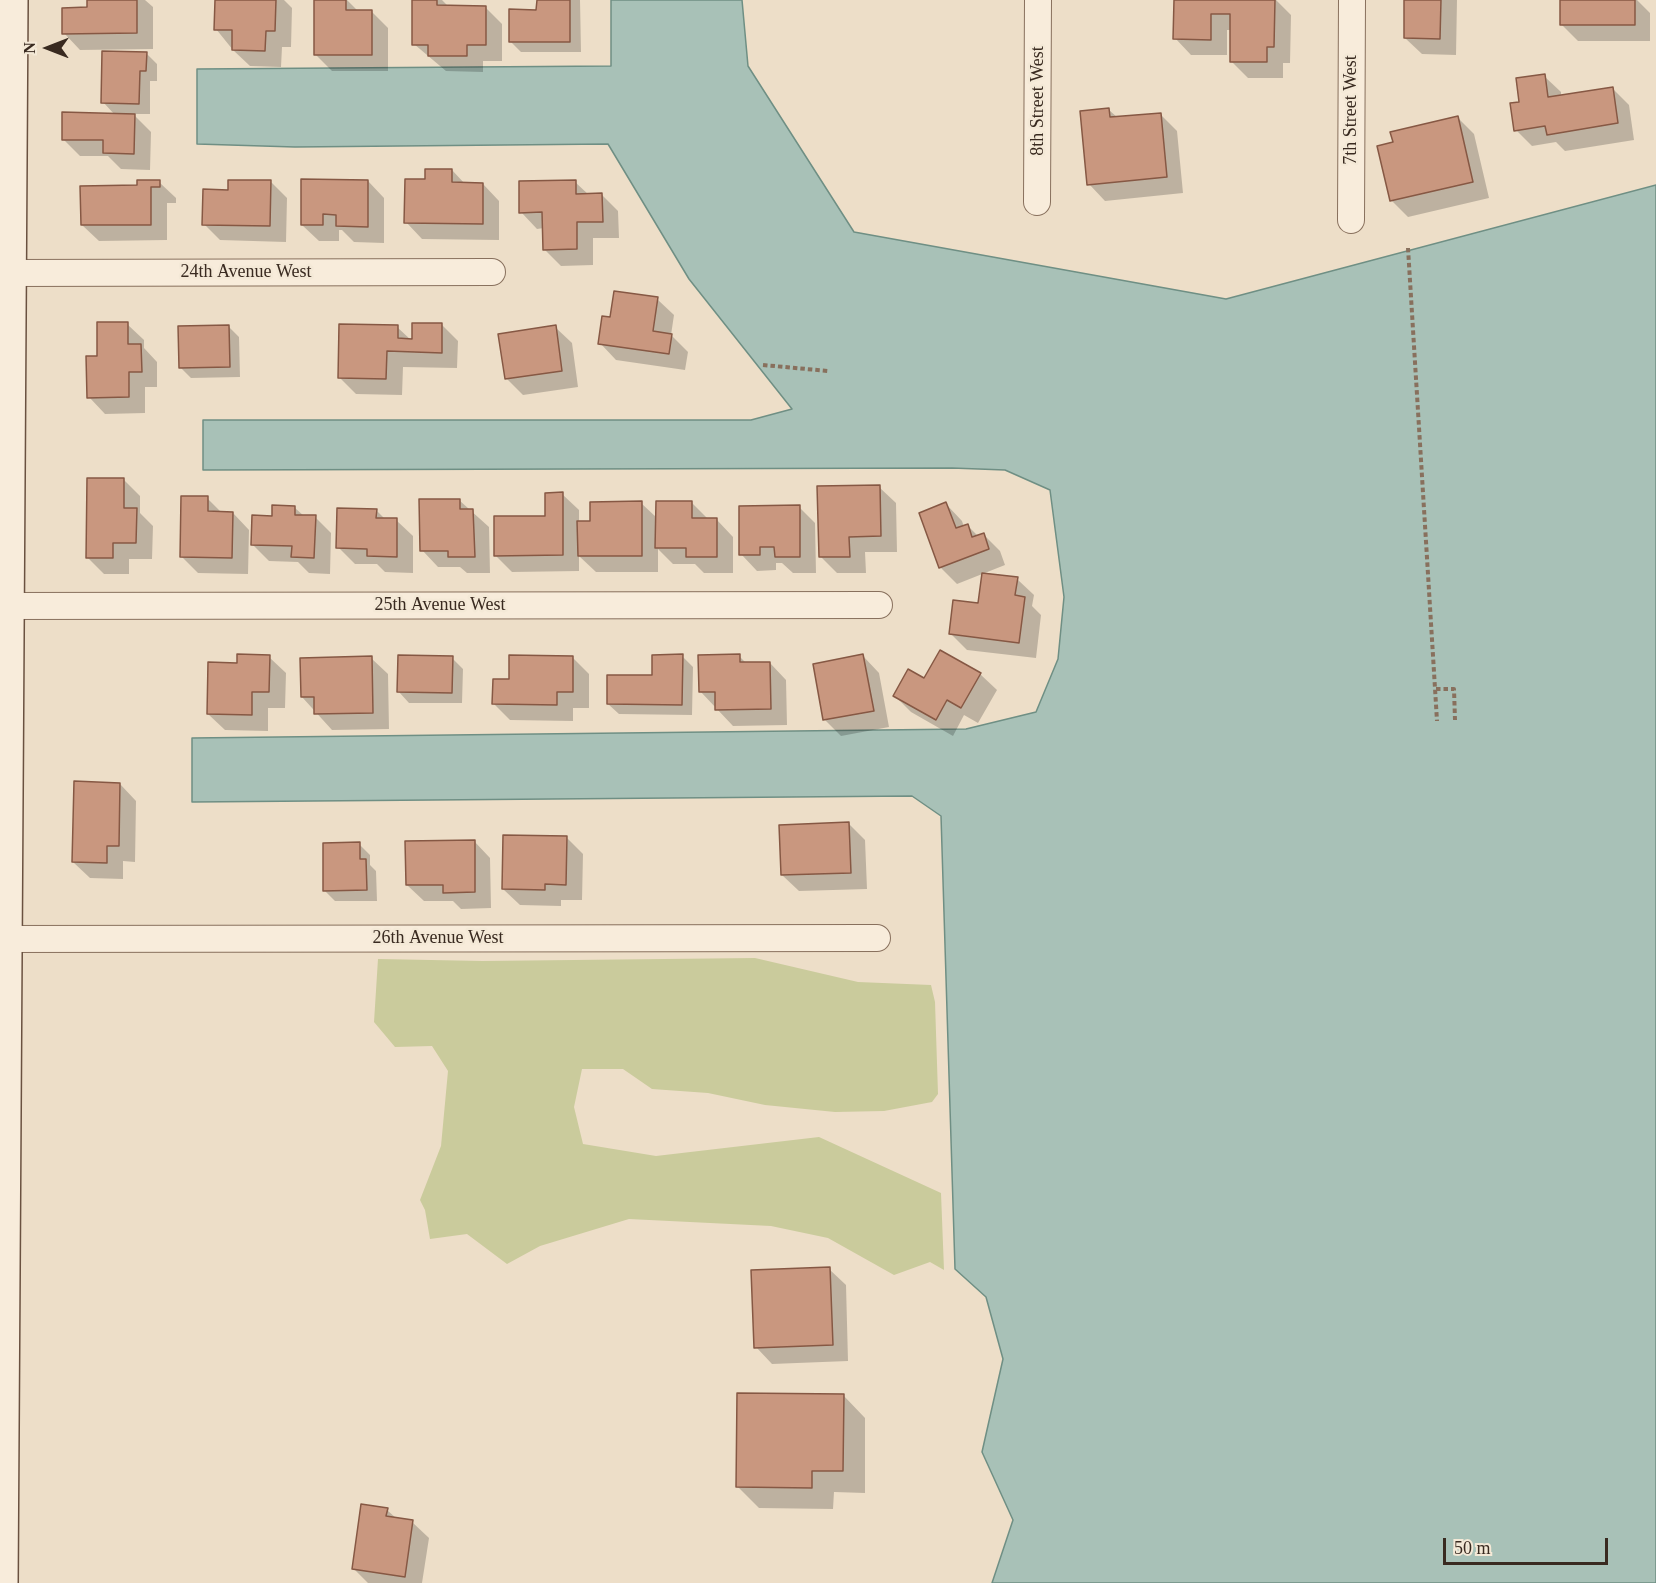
<!DOCTYPE html>
<style>
body{margin:0}
#map{position:relative;width:1656px;height:1583px;overflow:hidden;background:#eddec8;font-family:Georgia,serif}
canvas{display:block}
.north{position:absolute;left:18px;top:18px;width:60px;height:60px;-webkit-text-stroke:4px #f4e9d7;paint-order:stroke;rotate:270deg;font-size:16px;font-weight:700;line-height:24px;text-align:center;color:#392a20}
.north::after{content:'';display:block;margin:auto;width:21px;height:27px;background:#392a20;clip-path:polygon(50% 0,100% 100%,50% 72%,0 100%)}
.scale{position:absolute;left:1443px;top:1538px;width:165px;height:27px;box-sizing:border-box;border:3px solid #392a20;border-top:0;padding-left:8px;font-size:18px;line-height:21px;white-space:nowrap;color:#392a20;-webkit-text-stroke:4px #f4e9d7;paint-order:stroke}
</style>
<div id="map">
<canvas width="1656" height="1583"></canvas>
<div class="north">N</div>
<div class="scale">50 m</div>
</div>
<script>
const ctx = document.querySelector('canvas').getContext('2d');
ctx.lineJoin = 'round';
function fill(path, color) { ctx.fillStyle = color; ctx.fill(path, 'evenodd'); }
function strokePath(path, color, width, dash) { ctx.strokeStyle = color; ctx.lineWidth = width; ctx.lineCap = dash ? 'butt' : 'round'; ctx.setLineDash(dash || []); ctx.stroke(path); }
function drawText(font, color, halo, rows, align = 'center') {
  ctx.font = font + ' Georgia,serif'; ctx.lineWidth = 5; ctx.setLineDash([]); ctx.textBaseline = 'middle'; ctx.strokeStyle = halo; ctx.fillStyle = color; for (const [text, x, y, turn = 0] of rows) {
    ctx.save(); ctx.translate(x, y); ctx.rotate((+turn || 0) * Math.PI / 180); ctx.textAlign = isNaN(turn) ? turn : align; if (halo) ctx.strokeText(text, 0, 0); ctx.fillText(text, 0, 0); ctx.restore();
  }
}
const green = new Path2D(`
 M755 958 858 982 931 985 935 1002 938 1094 932 1102 884 1111 835 1112 765 1105 708 1093 652 1089 623 1069H582L574 1107 583 1144 656 1156 819 1137 941 1193 944 1270 930 1262 894 1275 828 1238 771 1226 629 1219 540 1246 507 1264 467 1234 430 1239 425 1210 420 1200 441 1146 448 1071 432 1046 395 1047 374 1022 378 959 483 961Z`);
const water = new Path2D(`
 M611 0H742L748 66 854 232 1226 299 1656 185V1583H992L1013 1520 982 1452 1003 1359 986 1297 955 1269 941 816 912 796 192 802V738L966 729 1036 712 1058 659 1064 597 1050 490 1005 470 952 468 203 470V420H751L792 409 689 279 608 144 295 147 197 144V69L611 66Z`);
const shadow = new Path2D(`
 M89 0H145L153 7V49L80 50 64 33 89 9Z
 M216 0H284L292 8 291 47H282L281 67 250 66 233 50 216 29Z
 M315 0H347L359 12H372L388 28V71H332L316 55Z
 M414 0H442L449 7 486 8 502 24V61H483V72L446 71 414 44Z
 M538 0H580L581 52H521L511 42 538 11Z
 M1175 0H1276L1291 15 1290 63H1283V78H1248L1231 61 1232 30H1227V55H1191L1175 38Z
 M1406 0H1457L1456 55 1422 54 1405 38Z
 M1561 0H1637L1650 13V41H1578L1562 25Z
 M146 53 157 64V81H150V114H133L151 132 150 170 121 169 108 156H80L63 139 115 115 103 102Z
 M1544 76 1561 92V96L1612 88 1629 105 1634 140 1565 151 1556 142 1532 146 1516 130 1521 103Z
 M1109 110 1118 118 1160 114 1177 131 1183 193 1105 201 1089 184Z
 M1457 117 1474 134 1489 198 1408 217 1392 201Z
 M452 170 465 184H483L499 201V240L422 239 406 222 426 181Z
 M368 181 384 198V243L354 242 342 230H339V241H319L302 225Z
 M159 182 176 198V203H167V240L99 241 82 225 138 186Z
 M271 182 287 198 286 242 220 240 204 224Z
 M575 182 589 195H602L618 211 619 238H593V265L561 266 544 249V228L537 229 521 212Z
 M657 299 674 315 671 335 688 352 685 370 616 360 600 343 611 319Z
 M127 324 144 340V348L157 362V387H145V413L105 414 89 397 99 357Z
 M442 325 458 341 457 368 403 367 402 395 356 394 339 377 397 327 411 340Z
 M229 327 239 337 240 377 191 378 180 367Z
 M555 327 572 343 578 387 523 395 506 378Z
 M124 480 140 496V513L153 526 152 559H129V574H104L87 557Z
 M879 487 896 503 897 552H865L866 573H837L820 556Z
 M562 494 579 510V523H591L641 503 657 518 692 503 709 520H717L733 537V573H704L695 564H673L658 549V572H596L579 556V571L512 572 496 556 547 517Z
 M207 498 222 513H233L249 530 248 574 198 573 181 556Z
 M459 500 489 527 490 573H467L460 567H438L422 550Z
 M946 504 962 521 964 527 967 525 978 536 983 534 1000 551 1005 565 957 584 940 567Z
 M799 507 815 523 816 573H793L782 563H776V570L757 571 741 554Z
 M295 508 304 516 315 517 331 533 330 574 309 573 298 562 269 561 252 544 273 517Z
 M376 510 385 519 396 520 413 536V573L385 572 377 564H355L338 547Z
 M1017 579 1034 595 1032 606 1041 615 1036 658 967 650 951 634 979 605Z
 M682 656 693 667 692 715 619 714 608 704Z
 M739 656 747 664 770 663 786 680 787 725 733 726 700 691Z
 M863 656 879 673 889 727 841 736 824 719Z
 M269 657 286 673 285 708H268V731L225 730 208 714 239 664Z
 M572 657 589 674V708H573V721L510 720 494 704 511 680Z
 M371 658 388 674 389 729 332 730 302 697Z
 M452 658 463 669 462 703H409L399 692Z
 M980 674 997 690 978 723 964 715 953 736 911 712 895 696 925 680Z
 M120 784 136 801 135 862 123 861V879L90 878 73 862Z
 M849 824 865 840 867 889 799 891 782 875Z
 M567 838 583 854 582 900H561V906L520 905 503 889Z
 M474 841 490 858 491 908 461 909 453 901H424L407 885Z
 M359 844 370 855V865L376 871 377 901H335L324 890Z
 M829 1269 846 1285 848 1361 772 1364 756 1347Z
 M843 1395 865 1418V1493L834 1492 833 1509 759 1508 737 1486Z
 M387 1510 397 1519 412 1522 429 1538 422 1583H368L353 1568Z`);
const building = new Path2D(`
 M87 0H137V33L62 34V8L87 7Z
 M215 0H276L275 31H266L265 51 232 50V30H214Z
 M314 0H346V10H372V55H314Z
 M412 0H437V5L486 6V45H467V56H428V45H412Z
 M537 0H570V42H509V9L536 10Z
 M1174 0H1275L1274 47H1267V62H1230V14H1211V40L1173 39Z
 M1404 0H1441L1440 39 1404 38Z
 M1560 0H1635V25H1560Z
 M102 51 147 52 146 71H140L139 104 101 103Z
 M1545 74 1548 97 1613 87 1618 123 1547 135 1545 126 1514 131 1510 103 1519 102 1516 78Z
 M1109 108 1110 117 1161 113 1167 177 1087 185 1080 111Z
 M62 112 135 114 134 154 103 153V140H62Z
 M1458 116 1473 182 1390 201 1377 146 1393 142 1390 132Z
 M425 169H452V182L483 183V224L404 223 405 179H425Z
 M301 179 368 180V227L336 226V215L323 214V225H301Z
 M137 180H160V187H151V225H81L80 186 137 185Z
 M228 180H271L270 226 202 225 203 189 228 190Z
 M576 180V194L602 193 603 222H577V249L543 250 542 212 519 213V181Z
 M614 291 658 297 653 331 672 334 669 354 598 344 602 316 610 317Z
 M97 322H128V344H141L142 372H129V397L87 398 86 356H97Z
 M412 323H442V353L387 351 386 379 338 378 339 324 398 325V338L412 339Z
 M229 325 230 367 179 368 178 326Z
 M556 325 562 371 505 379 498 334Z
 M87 478H124V508H137L136 543H113V558H86Z
 M880 485 881 536 849 537 850 557H819L817 486Z
 M563 492V555L494 556V516H545V493Z
 M181 496H208V511L233 512 232 558 180 557Z
 M419 499H460V509H473L475 557H448V551H420Z
 M642 501V556H578L577 521H590V502Z
 M656 501H692V518H717V557H686V548H655Z
 M946 502 956 528 968 524 972 537 984 533 989 549 939 568 919 513Z
 M272 505 295 506V515H316L314 558 291 557 292 546 251 545 252 515 272 516Z
 M800 505V557H775L774 547H760V555H739V506Z
 M337 508 377 509 376 518H397V557L367 556V549L336 548Z
 M982 573 1018 577 1015 595 1025 597 1019 643 949 634 953 600 978 603Z
 M940 650 981 673 961 708 947 700 936 720 893 696 908 669 924 678Z
 M237 654 270 655 269 692H252V715L207 714 208 662 237 663Z
 M683 654 682 705 607 704V675H652V655Z
 M740 654V662H770L771 709 715 710V692H699L698 655Z
 M863 654 874 711 823 720 813 664Z
 M398 655 453 656 452 693 397 692Z
 M509 655 573 656V692H557V705L492 704 493 679H509Z
 M372 656 373 713 314 714V697H301L300 658Z
 M74 781 120 783 119 846H107V863L72 862Z
 M849 822 851 873 781 875 779 825Z
 M503 835 567 836 566 885 545 884V890L502 889Z
 M475 840V892L443 893V885H406L405 841Z
 M360 842V859H366L367 890 323 891V843Z
 M830 1267 833 1345 754 1348 751 1270Z
 M737 1393 844 1394 843 1471H812V1488L736 1487Z
 M361 1504 388 1508 386 1516 413 1520 405 1577 352 1569Z`);
const path = new Path2D(`
 M1408 248 1437 721
 M763 365 828 371
 M1436 689H1454L1455 720`);
const street = new Path2D(`
 M1037 202 1038 0
 M1351 220 1352 0
 M8 273 492 272
 M0 606 879 605
 M0 939 877 938`);
const secondary = new Path2D(`
 M1 1583 11 0`);
const streetNames = [
 ["8th Street West",1038,101,-90],
 ["7th Street West",1351,110,-90],
 ["24th Avenue West",246,272],
 ["25th Avenue West",440,605],
 ["26th Avenue West",438,938]
];
fill(green, '#cacb9c');
fill(water, '#a8c1b7');
strokePath(water, '#6f8f84', 1.5);
fill(shadow, '#0003');
fill(building, '#c9977f');
strokePath(building, '#865844', 1.5);
strokePath(street, '#88705d', 28);
strokePath(secondary, '#6a5140', 36);
strokePath(path, '#88705d', 4, [4.5, 3]);
strokePath(street, '#f8ecdb', 26);
strokePath(secondary, '#f8ecdb', 33);
drawText('18px', '#392a20', '#f4e9d7', streetNames);
</script>
